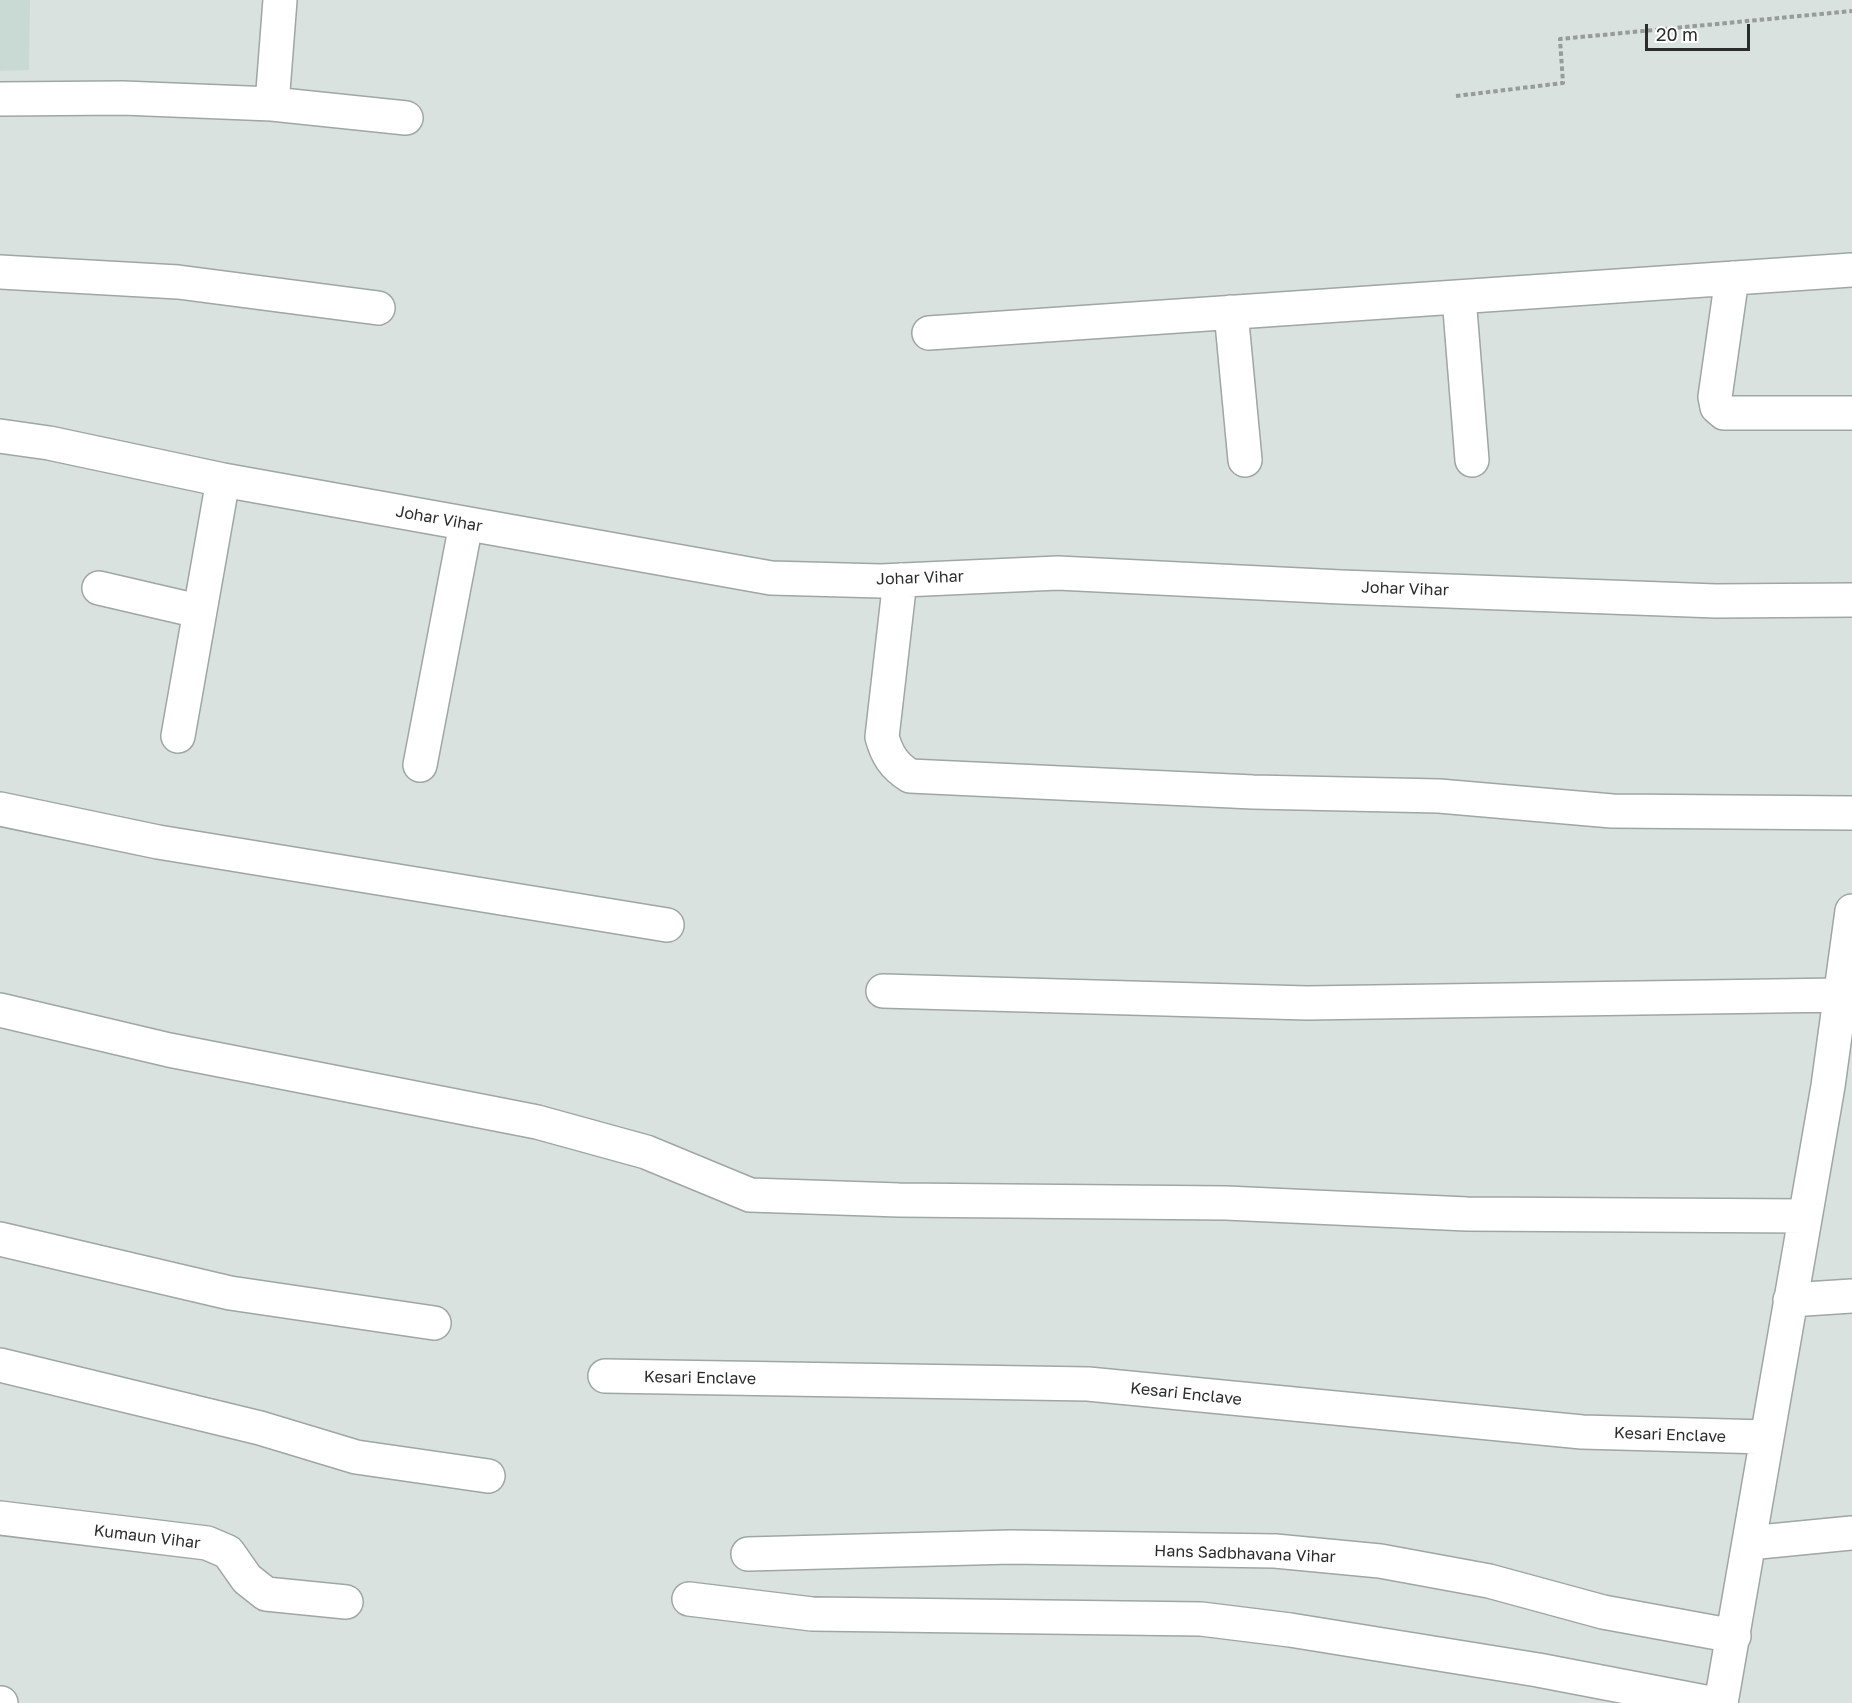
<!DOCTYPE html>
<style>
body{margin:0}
#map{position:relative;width:1852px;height:1703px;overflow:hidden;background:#dae2df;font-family:"Golos Text",sans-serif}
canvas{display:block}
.scale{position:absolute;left:1645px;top:24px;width:105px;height:27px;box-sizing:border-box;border:3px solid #292c2b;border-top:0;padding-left:8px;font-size:18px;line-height:21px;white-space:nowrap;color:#292c2b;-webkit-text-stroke:4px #fff;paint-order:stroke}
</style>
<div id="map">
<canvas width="1852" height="1703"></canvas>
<div class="scale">20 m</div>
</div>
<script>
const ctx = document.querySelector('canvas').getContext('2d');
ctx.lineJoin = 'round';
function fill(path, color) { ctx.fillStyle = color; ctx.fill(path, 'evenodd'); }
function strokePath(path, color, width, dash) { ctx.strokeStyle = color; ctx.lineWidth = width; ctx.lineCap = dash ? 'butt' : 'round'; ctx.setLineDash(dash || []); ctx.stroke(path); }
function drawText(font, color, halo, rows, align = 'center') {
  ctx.font = font + ' "Golos Text",sans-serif'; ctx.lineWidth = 6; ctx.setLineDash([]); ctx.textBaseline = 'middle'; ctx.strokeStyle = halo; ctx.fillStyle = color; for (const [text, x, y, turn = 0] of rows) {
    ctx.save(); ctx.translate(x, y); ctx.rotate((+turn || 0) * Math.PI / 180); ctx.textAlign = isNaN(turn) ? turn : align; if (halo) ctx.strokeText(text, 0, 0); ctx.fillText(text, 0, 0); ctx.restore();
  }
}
const built = new Path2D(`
 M0 0H30L29 70 0 71Z`);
const path = new Path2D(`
 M1456 96 1563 83 1560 39 1852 11`);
const minor = new Path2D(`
 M0 99 123 98 272 104 406 118
 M272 104 280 0
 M0 272 178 282 378 308
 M1732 278 1715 397 1717 407 1724 413H1852
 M1459 297 1472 460
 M1231 312 1245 460
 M929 333 1852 270
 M0 436 49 443 223 480 771 578 881 581 1058 573 1341 587 1716 601 1852 600
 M900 580 882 737C887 755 894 766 910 776L1253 792 1439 796 1612 811 1852 813
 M99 588 198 611
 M178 736 223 480
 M420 765 466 524
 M0 809 158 842 667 925
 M883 991 1307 1003 1839 995
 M0 1010 169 1050 537 1122 646 1152 750 1195 899 1200 1226 1203 1467 1214 1805 1216
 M0 1239 230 1293 434 1323
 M1790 1300 1852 1296
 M0 1365 260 1428 356 1457 488 1476
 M605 1376 1088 1384 1582 1432 1766 1437
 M0 1518 207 1543 228 1552 247 1579 266 1594 346 1602
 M1749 1543 1852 1533
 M748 1554 1011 1547 1275 1551 1380 1561 1489 1581 1603 1612 1734 1636
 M689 1599 812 1614 1201 1619 1290 1630 1538 1670 1710 1703
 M0 1703H1
 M1721 1703 1828 1086 1852 911`);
const streetNames = [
 ["Johar Vihar",439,519,10],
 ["Johar Vihar",920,578,-2],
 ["Johar Vihar",1405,589,2],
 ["Kesari Enclave",700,1378,1],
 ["Kesari Enclave",1186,1394,6],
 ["Kesari Enclave",1670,1435,2],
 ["Kumaun Vihar",147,1537,7],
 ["Hans Sadbhavana Vihar",1245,1554,2]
];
fill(built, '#c9dad4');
strokePath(minor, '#9fa6a4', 36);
strokePath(path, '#969c9a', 4, [4.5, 3]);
strokePath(minor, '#fff', 33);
drawText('16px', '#292c2b', '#fff', streetNames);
</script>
